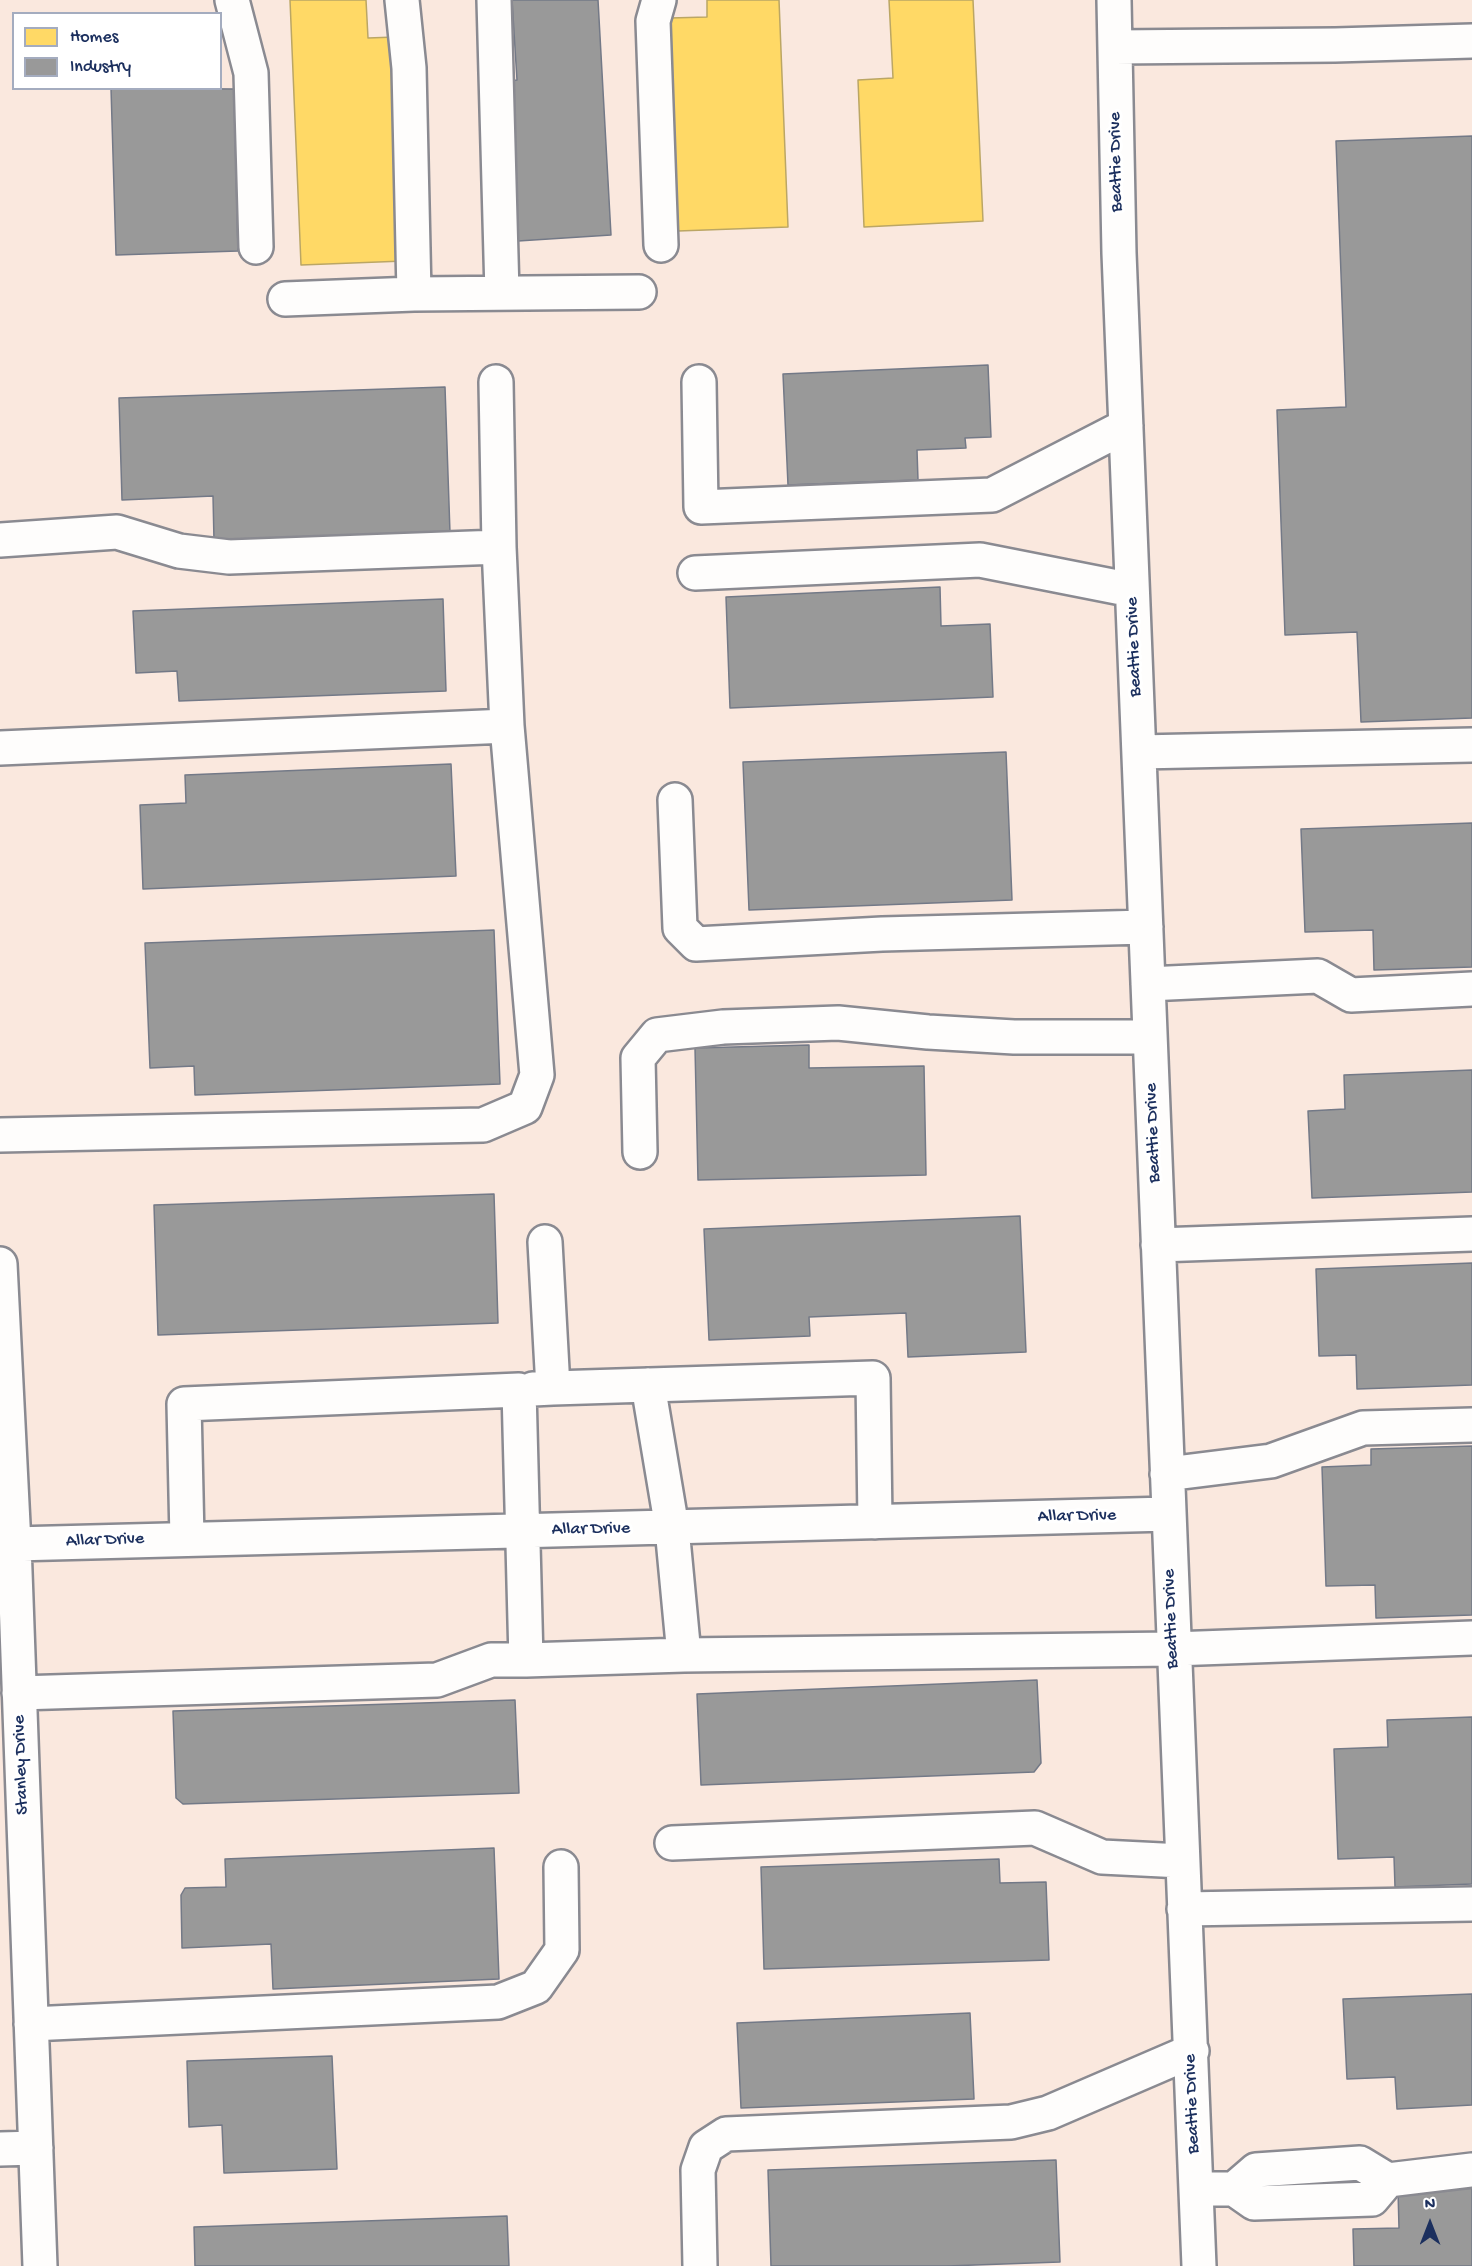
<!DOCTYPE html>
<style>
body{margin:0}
#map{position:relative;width:1472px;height:2266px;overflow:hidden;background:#f7efeb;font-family:"Gochi Hand",sans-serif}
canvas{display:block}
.legend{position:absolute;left:12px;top:12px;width:210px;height:78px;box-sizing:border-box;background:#fff;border:2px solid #a4acbf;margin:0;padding:8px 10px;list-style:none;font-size:18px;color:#1b2f5e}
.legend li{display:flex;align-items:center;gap:12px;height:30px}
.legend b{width:30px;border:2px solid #a4acbf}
.north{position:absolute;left:1400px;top:2194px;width:60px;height:60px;-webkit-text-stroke:4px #fff;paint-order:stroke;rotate:0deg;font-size:16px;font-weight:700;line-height:24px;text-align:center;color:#1b2f5e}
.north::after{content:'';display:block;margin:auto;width:21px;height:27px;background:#1b2f5e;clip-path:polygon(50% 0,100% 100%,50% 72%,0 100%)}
</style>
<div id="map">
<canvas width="1472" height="2266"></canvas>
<ul class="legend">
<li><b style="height:16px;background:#ffd966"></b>Homes</li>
<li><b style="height:16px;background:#999"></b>Industry</li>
</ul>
<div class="north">N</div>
</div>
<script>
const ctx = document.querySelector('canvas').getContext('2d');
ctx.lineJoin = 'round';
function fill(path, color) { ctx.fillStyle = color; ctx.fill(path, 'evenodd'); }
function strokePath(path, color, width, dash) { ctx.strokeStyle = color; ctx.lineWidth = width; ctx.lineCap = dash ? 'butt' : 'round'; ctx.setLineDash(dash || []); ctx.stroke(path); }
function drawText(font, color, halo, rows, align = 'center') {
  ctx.font = font + ' "Gochi Hand",sans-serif'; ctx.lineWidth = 6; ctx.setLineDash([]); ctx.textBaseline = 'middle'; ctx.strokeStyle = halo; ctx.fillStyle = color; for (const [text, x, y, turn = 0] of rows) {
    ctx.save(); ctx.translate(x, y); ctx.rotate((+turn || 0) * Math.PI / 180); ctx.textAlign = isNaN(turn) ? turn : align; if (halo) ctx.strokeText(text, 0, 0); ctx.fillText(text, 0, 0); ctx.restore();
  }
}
const built = new Path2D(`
 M0 0H1472V2266H0ZM14 14H220V88H14Z`);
const homes = new Path2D(`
 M290 0H366L368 38 395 37 404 261 301 265Z
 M707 0H779L788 227 678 231 670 18 707 17Z
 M889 0H973L983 221 864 227 858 80 893 78Z`);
const industry = new Path2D(`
 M512 0H598L611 235 518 241 508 81 517 80Z
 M111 88 234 89 238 251 116 255Z
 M1472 136V718L1361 722 1357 632 1285 635 1277 410 1346 407 1336 141Z
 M988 365 991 437 965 438 966 448 917 450 918 480 788 485 783 374Z
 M445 387 450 533 214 541 213 496 122 500 119 398Z
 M940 587 941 626 990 624 993 697 730 708 726 597Z
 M443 599 446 691 179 701 177 671 136 673 133 611Z
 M1006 752 1012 900 749 910 743 762Z
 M451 764 456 876 143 889 140 805 186 803 185 775Z
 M1472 823V967L1374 970 1373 930 1305 932 1301 829Z
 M494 930 500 1084 195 1095 194 1066 150 1068 145 943Z
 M809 1045V1068L924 1066 926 1175 698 1180 695 1048Z
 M1472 1070V1192L1312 1198 1308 1111 1345 1109 1344 1075Z
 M494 1194 498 1323 158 1335 154 1205Z
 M1020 1216 1026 1352 908 1357 906 1313 809 1317 810 1336 709 1340 704 1229Z
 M1472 1263V1385L1357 1389 1356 1355 1319 1356 1316 1269Z
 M1472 1446V1615L1376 1618 1375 1585 1326 1586 1322 1467 1371 1465V1449Z
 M1037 1680 1041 1763 1034 1772 701 1785 697 1694Z
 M515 1700 519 1793 183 1804 176 1798 173 1711Z
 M1472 1717V1884L1395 1887 1394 1857 1338 1859 1334 1749 1388 1747 1387 1720Z
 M494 1848 499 1979 273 1989 271 1944 182 1948 181 1895 185 1888 226 1887 225 1859Z
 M999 1859 1000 1883 1046 1882 1049 1960 764 1969 761 1867Z
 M1472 1994V2105L1397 2109 1395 2077 1347 2079 1343 1999Z
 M970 2013 974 2099 741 2108 737 2023Z
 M332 2056 337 2169 224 2173 222 2125 189 2127 187 2061Z
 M1056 2160 1060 2262 947 2266H771L768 2170Z
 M1472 2187V2266H1354L1353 2229 1399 2228 1398 2190Z
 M507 2216 509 2266H195L194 2227Z`);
const minor = new Path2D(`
 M232 0 251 73 256 247
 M402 0 409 68 414 294 639 292
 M494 0 502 293
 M659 0 653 21 661 245
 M1114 0 1119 253 1199 2266
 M1115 47 1335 45 1472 41
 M285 299 414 294
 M496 382 499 547
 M699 382 701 507 992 495 1126 426
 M0 540 117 532 179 551 229 557 499 547 507 726
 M695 573 980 560 1132 590
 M0 748 507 726 537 1075 525 1107 483 1125 0 1135
 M1139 752 1472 745
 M675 800 680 928 696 944 882 934 1146 927
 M1148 984 1318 976 1351 995 1472 989
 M640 1152 638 1058 657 1035 723 1027 838 1023 928 1032 1014 1037H1150
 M1158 1245 1472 1234
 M0 1264 14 1544 40 2266
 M648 1385 672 1528 684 1655 1173 1649 1472 1638
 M553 1388 873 1378 875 1522
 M533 1389 553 1388 545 1242
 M1167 1474 1271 1461 1363 1428 1472 1425
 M187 1539 184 1404 519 1390 526 1660 684 1655
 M14 1544 1168 1514
 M19 1693 437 1680 491 1660H526
 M672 1843 1035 1828 1102 1857 1182 1861
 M1184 1909 1472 1904
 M31 2024 498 2002 536 1987 562 1950 561 1867
 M0 2149 36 2148
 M1388 2180 1472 2170
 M1196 2189H1234L1254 2203 1372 2199 1388 2180 1360 2163 1256 2170 1234 2189
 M700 2266 698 2170 706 2147 726 2134 1011 2122 1048 2113 1192 2051`);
const streetNames = [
 ["Beattie Drive",1117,162,-91],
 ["Beattie Drive",1135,647,-92],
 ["Beattie Drive",1154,1133,-92],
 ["Allar Drive",1077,1517,-1],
 ["Allar Drive",591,1530,-1],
 ["Allar Drive",105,1541,-2],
 ["Beattie Drive",1172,1619,-92],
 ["Stanley Drive",22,1765,-92],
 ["Beattie Drive",1193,2104,-92]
];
fill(built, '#fae8de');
fill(homes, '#ffd966');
strokePath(homes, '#bba664', 1.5);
fill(industry, '#999');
strokePath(industry, '#737987', 1.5);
strokePath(minor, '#8a8a91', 38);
strokePath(minor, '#fefdfc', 33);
drawText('18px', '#1b2f5e', '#fff', streetNames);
</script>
